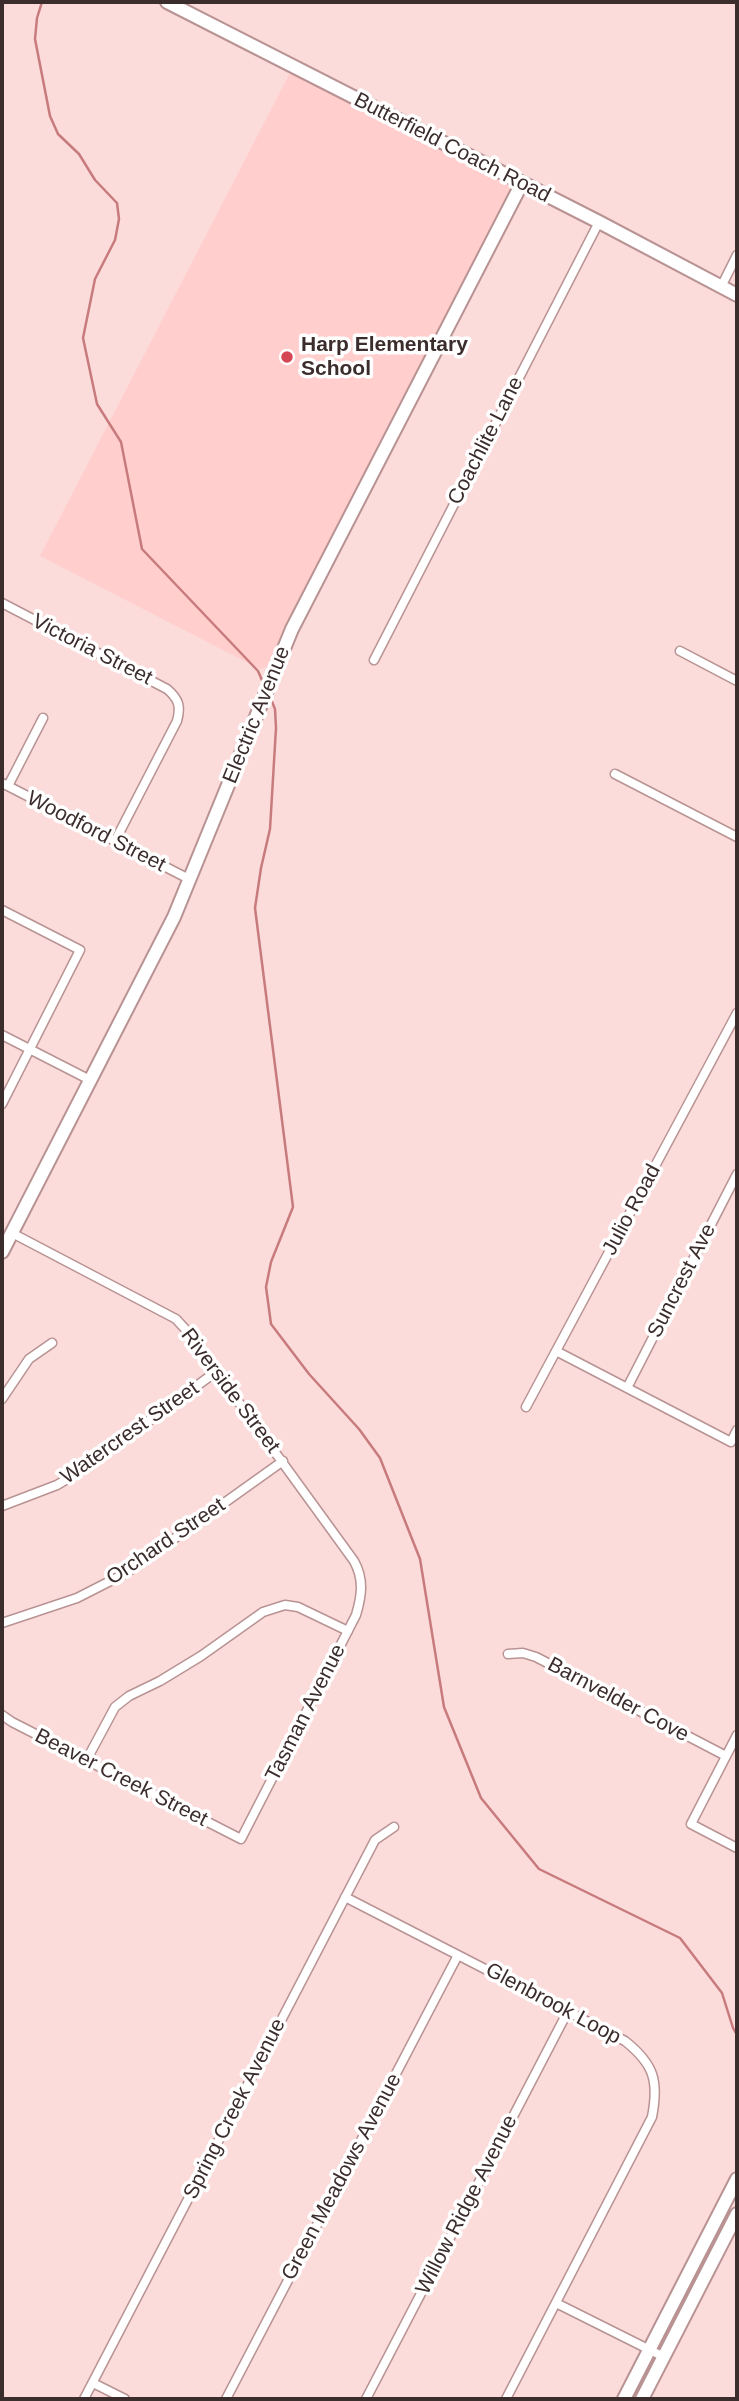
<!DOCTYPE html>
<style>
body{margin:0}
#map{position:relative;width:739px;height:2401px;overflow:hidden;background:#fcdbdb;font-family:Helvetica,sans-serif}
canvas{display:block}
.frame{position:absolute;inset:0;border:4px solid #3c2d2d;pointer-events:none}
</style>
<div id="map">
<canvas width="739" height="2401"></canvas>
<div class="frame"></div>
</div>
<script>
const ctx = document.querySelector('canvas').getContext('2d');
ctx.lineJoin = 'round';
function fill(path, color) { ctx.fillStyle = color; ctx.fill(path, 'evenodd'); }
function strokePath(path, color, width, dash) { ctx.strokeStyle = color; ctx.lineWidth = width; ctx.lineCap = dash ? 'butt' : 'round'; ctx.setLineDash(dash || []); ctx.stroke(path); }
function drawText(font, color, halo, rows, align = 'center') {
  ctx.font = font + ' Helvetica,sans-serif'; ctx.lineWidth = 7; ctx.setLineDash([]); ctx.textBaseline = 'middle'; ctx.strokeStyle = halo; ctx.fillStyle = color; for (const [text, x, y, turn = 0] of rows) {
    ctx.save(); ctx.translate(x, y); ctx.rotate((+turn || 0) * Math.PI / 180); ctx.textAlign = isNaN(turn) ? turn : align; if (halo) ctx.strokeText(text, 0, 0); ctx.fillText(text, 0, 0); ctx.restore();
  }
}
const built = new Path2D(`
 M293 67 522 183 276 664 260 669 40 556Z`);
const stream = new Path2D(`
 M42 2 37 18 35 39 50 116 58 134 79 154 95 180 117 203 119 219 115 240 95 279 83 338 97 404 121 442 142 549 258 671 264 685
 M270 697 275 709 276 728 270 829 261 868 255 908 293 1207 271 1262 266 1287 271 1324 309 1374 359 1429 380 1458 420 1559 444 1707 481 1798 539 1869 680 1938 722 1993 733 2028 737 2035`);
const street = new Path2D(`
 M721 287 737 255
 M2 603 167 689C179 699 181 707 177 721L115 841
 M680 651 737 681
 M374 660 599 222
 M615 774 737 837
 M2 783 191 880
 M8 786 43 718
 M2 910 80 950 2 1104
 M2 1035 90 1080
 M556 1351 731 1442 737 1430
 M627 1388 737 1174
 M2 1399 29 1359 52 1343
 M526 1407 737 1013
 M2 1506 57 1485 82 1470 217 1371
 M2 1623 77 1598 126 1573 283 1461
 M508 1654 523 1653 536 1657 726 1756
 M2 1715 12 1722 241 1839 356 1615C362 1595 364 1579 354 1561L187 1331 176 1319 12 1233
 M737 1735 691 1824 737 1848
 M86 1761 115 1707 129 1696 160 1681 201 1656 263 1612 285 1605 298 1607 348 1631
 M345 1897 625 2041C654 2064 659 2081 652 2117L506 2399
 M556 2303 664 2357
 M93 2383 125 2399
 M84 2399 375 1840 394 1827
 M226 2399 458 1955
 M366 2399 568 2011`);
const secondary = new Path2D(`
 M167 2 599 222 737 295
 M2 1252 174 917 292 629 522 183
 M624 2399 737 2179
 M642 2399 737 2214`);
const markers = [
 [287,357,7,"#d64553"]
];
const streetNames = [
 ["Butterfield Coach Road",452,148,27],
 ["Coachlite Lane",486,441,-63],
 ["Victoria Street",92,650,27],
 ["Electric Avenue",257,715,-68],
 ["Woodford Street",96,832,27],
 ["Julio Road",632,1210,-62],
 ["Suncrest Ave",682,1281,-63],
 ["Riverside Street",230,1391,53],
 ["Watercrest Street",130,1433,-35],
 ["Orchard Street",166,1542,-34],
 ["Barnvelder Cove",618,1700,28],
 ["Tasman Avenue",306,1713,-63],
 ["Beaver Creek Street",121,1778,27],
 ["Glenbrook Loop",553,2004,28],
 ["Spring Creek Avenue",235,2109,-63],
 ["Green Meadows Avenue",342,2177,-62],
 ["Willow Ridge Avenue",467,2205,-63]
];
const poiNames = [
 ["Harp Elementary",301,345],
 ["School",301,369]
];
fill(built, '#ffcecd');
strokePath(stream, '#c87b7d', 2.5);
strokePath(street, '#b99393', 11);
strokePath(secondary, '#b99393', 16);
strokePath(street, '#fff', 8);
strokePath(secondary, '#fff', 12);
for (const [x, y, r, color] of markers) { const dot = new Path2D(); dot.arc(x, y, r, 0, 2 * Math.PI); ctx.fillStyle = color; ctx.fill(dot); strokePath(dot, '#fff', 2.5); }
drawText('21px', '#3c2d2d', '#fff', streetNames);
drawText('bold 21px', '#3c2d2d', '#fff', poiNames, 'left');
</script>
